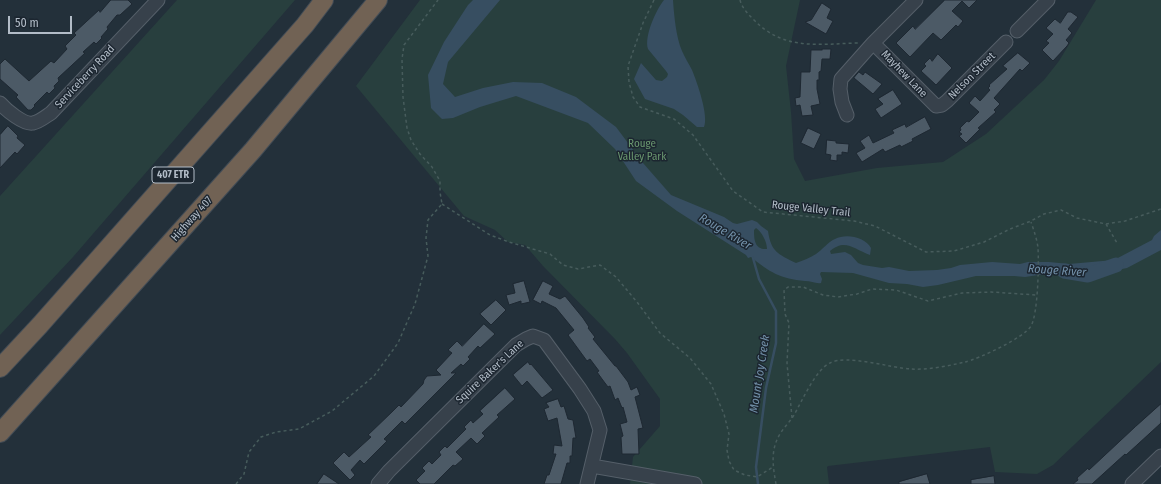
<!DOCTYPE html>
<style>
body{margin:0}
#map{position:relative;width:1161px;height:484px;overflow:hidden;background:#23303a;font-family:"Fira Sans Condensed",sans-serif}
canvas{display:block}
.scale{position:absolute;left:8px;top:16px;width:64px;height:18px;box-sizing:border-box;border:2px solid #b2bcc7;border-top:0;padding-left:5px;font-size:12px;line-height:14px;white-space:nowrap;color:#b2bcc7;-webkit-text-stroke:3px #1c2630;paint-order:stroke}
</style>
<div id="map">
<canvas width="1161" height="484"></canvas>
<div class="scale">50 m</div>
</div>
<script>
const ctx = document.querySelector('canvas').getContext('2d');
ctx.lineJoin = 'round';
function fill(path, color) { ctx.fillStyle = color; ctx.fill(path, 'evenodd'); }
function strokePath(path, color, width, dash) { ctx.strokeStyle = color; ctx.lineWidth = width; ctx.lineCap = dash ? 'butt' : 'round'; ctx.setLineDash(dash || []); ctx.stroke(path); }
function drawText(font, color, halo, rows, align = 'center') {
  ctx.font = font + ' "Fira Sans Condensed",sans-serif'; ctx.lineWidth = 3; ctx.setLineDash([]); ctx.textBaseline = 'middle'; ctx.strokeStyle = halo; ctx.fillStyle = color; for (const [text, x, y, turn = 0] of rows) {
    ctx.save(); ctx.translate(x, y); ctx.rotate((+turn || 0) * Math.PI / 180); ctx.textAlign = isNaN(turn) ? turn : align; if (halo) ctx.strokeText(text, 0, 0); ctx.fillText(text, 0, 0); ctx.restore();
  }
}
const green = new Path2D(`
 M177 0H295L73 257 0 335V196Z
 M420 0H800L786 66 791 112 794 159 805 181 877 168 943 162 986 134 1044 80 1059 61 1096 0H1161V362L1053 465 1037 474 995 472 990 447 828 466 827 467 829 484H630L633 457 660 426V399L627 353 615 339 543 266 525 245 508 242 495 230 464 216 356 86Z`);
const water = new Path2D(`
 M473 0H500L448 62 443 84 455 97 483 88 513 82 542 83 576 97 616 127 643 163 671 195 724 217 733 223 737 224 752 220 757 222 761 226 768 231C771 252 778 254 796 263 802 261 810 258 816 254 822 250 828 242 835 239 846 233 865 237 871 248L870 255C854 249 845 238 830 251L831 254 845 252 851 255 858 263 863 265 882 268 889 267 909 271 937 270 951 268 960 265 992 262 1020 264 1028 262H1049L1069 264 1114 260 1152 240 1154 236 1161 230V250L1127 268 1112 271 1105 270 1087 273 1079 276 1068 278 1052 273 1025 277 1014 276H976L938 285 923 287 907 284 889 283 853 273 821 272 820 274 822 279 821 283C816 284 811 281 805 281 781 279 769 272 751 257L748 258 746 255 677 211 636 181 615 149 588 123 516 96 480 107 453 118 442 119 431 108 428 75 444 42 468 5ZM756 228C762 232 767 242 767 249 755 250 754 240 754 230Z
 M664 0H673C674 15 676 37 682 51 685 58 689 64 692 70 697 82 709 116 704 127H697L683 115 674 109 645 99 634 79 641 63 656 80 662 81 667 77 668 74 666 71 648 49C644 36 656 10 664 0Z`);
const stream = new Path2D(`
 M753 258 759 279 776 311V343L766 388 756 467 758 484`);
const river = new Path2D(`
 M1064 271 1088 275 1116 265`);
const building = new Path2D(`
 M111 0H128L132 4 120 15H117L107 27 108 29 101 37 102 38 96 44 94 42 83 52 85 53 58 78 59 81 54 86 55 88 49 94 47 92 34 105 35 106 31 110H28L16 97 18 95 0 79V64L5 59 29 81 51 61 54 63 67 49 65 46 76 35 74 33 99 10 100 12Z
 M945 0H977L969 8 962 1 952 11 963 21 958 27 956 25 941 40 933 33 910 57 896 43 913 26 915 29Z
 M822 3 831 9 827 18 833 21 826 34 805 22 811 20Z
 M1068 12H1071L1078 17 1068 29 1072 33 1066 40 1069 43 1067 46 1053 61 1042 50 1049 43 1046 41 1053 34 1046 28 1055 19 1060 23Z
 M822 49H831L830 59H822L821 71 819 72V80H817V89L820 104 811 106 813 115 802 116 800 105 796 106 795 98 800 97 801 72H810L811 50H822Z
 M1018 53 1030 63 1022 71 1020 69 994 98 1000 104 994 110 996 112 978 128 980 129 966 143 959 136 962 134 959 132 961 130 960 128 967 121 969 122 979 112 969 103 975 96 980 101 990 90 988 88 990 86 989 85 1007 69 1003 66Z
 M938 54 952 68 936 85 921 71 926 66 924 64 930 58 932 61Z
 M859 72 863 75 865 72 882 84 873 94 854 78Z
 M893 90 902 104 881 118 875 109 883 104 878 99Z
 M925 117 931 129 912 139 913 141 901 147 900 145 885 152 883 149 862 162 856 153 865 148 860 141 869 135 873 143 894 133 892 130 905 124 906 127Z
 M8 126 18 136 17 138 25 145 17 154 15 152 0 168V135Z
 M808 128 821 134 814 149 801 143Z
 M827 140 836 141V143L849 144 848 153 842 152V155H837V161L830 160 831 155 826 154Z
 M524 281 530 302 521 304V301L509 305 506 295 515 293 513 284Z
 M543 281 553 286 549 294 560 299 565 296 583 318 589 327 588 328 595 337 593 339 615 366H616L628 382 631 390 637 387 640 395 635 397 643 428 638 429 639 454H622L621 437 623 436 620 424 627 422 623 407 622 408 618 398 615 400 610 386 608 387 602 379 597 372 599 371 590 359 587 361 568 335 574 330 556 308 542 301 541 304 533 300Z
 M496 300 506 310 491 325 480 314Z
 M484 324 495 334 480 348 478 346 468 357 470 359 463 366 461 364 451 373H456L405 424 402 421 384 439 387 441 364 464 360 460 351 470 355 475 350 480 333 463 344 452 349 457 371 437 368 435 393 411 399 405 401 407 423 384 424 380 427 376 441 375 436 370 452 353 448 350 457 341 462 346Z
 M528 362 530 365 531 364 553 390 542 398 527 381 522 386 513 375Z
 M505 388 515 399 497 415 499 417 482 433 485 436 477 444 471 438 456 452 463 459 455 466 453 465 434 484H420L416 480 425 471 422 468 429 461 432 464 441 455 439 452 445 446 447 448 466 429 464 427 471 420 473 423 483 414 480 411Z
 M558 399 561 407 564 406 568 419 573 420 576 438H573L572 456H570V463H567L561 484H544L547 475H549L556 454H553L554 445 562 446 557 418 548 421 544 409 549 407 546 403Z
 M1161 404V423L1126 455 1125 454 1092 484H1073L1078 480 1077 478 1088 468 1089 470 1135 427Z
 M324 474 339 484H317Z
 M927 474 930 484H899V482Z
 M994 476 995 484H971V480Z`);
const path = new Path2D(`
 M654 0 643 23 628 66 629 82 633 97 640 107 674 119 693 135 733 191 763 212 854 221 875 226 926 252 954 251 984 242 1010 229 1031 221 1044 214 1061 210 1077 218 1106 224 1125 221 1161 209
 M740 0C742 8 748 14 754 20 784 51 819 44 858 43
 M442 204 490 235 509 242 550 254 563 265 578 269 600 265 616 277 637 302 660 333 690 358 711 384 724 414 729 434 727 450 729 461 734 470 745 475 757 477 773 467
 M1106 224 1117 243
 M792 418 787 363 789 323 785 314 784 290 788 287H803L823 295 838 297 857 294 872 289 896 290 928 301 962 293 991 292 1036 295
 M236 484 244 474 249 452 261 437 276 432 299 429 332 411 374 376 398 343 415 304 428 256 426 238 428 220 442 204 440 192V181L432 167 420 154 411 140 407 128 403 97 402 59 404 45 438 0
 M776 484C773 467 770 450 780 434 784 427 790 422 794 415 802 401 816 369 830 363 846 354 891 368 911 369 928 370 948 366 965 362 978 359 1024 338 1031 326 1038 314 1039 264 1038 248 1037 239 1034 231 1031 222`);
const minor = new Path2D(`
 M1017 31 1048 0
 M873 43 936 106 942 105 947 101 1006 42
 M0 103C6 110 24 125 33 123 39 122 45 117 51 113L158 0
 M847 115 842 102 840 89 841 79 873 43 916 0
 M592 466 695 484
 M378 484 389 471 516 345 526 339 533 336 544 340 580 389 594 411 600 430 587 484
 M1132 484 1161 456`);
const highway = new Path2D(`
 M0 368 40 325 305 25 324 0
 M0 433 253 150 378 0`);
const shields = [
 [173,175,42]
];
const shieldNames = [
 ["407 ETR",173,175]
];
const streetNames = [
 ["Mayhew Lane",904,74,46],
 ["Nelson Street",972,76,-45],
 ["Serviceberry Road",85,77,-47],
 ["Rouge Valley Trail",811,209,6],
 ["Highway 407",192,219,-48],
 ["Squire Baker's Lane",490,372,-43]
];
const parkNames = [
 ["Rouge",642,144],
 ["Valley Park",642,157]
];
const waterNames = [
 ["Rouge River",725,232,31],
 ["Rouge River",1057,271,4],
 ["Mount Joy Creek",760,374,-81]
];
fill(green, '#283f3e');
fill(water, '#374e61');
strokePath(stream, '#374e61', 2.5);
strokePath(river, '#374e61', 15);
fill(building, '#4c5a66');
strokePath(building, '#1e2832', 1);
strokePath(minor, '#555f69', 15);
strokePath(highway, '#424c56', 20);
strokePath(path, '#475c5c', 1.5, [3, 3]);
strokePath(minor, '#37414b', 13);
strokePath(highway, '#716254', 18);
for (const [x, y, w] of shields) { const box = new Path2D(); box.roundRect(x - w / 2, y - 8, w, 16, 3); ctx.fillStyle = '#1c2630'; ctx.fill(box); strokePath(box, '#b2bcc7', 1); }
drawText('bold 10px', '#b2bcc7', null, shieldNames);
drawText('11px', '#b2bcc7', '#1c2630', streetNames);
drawText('11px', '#6a976f', '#1c2630', parkNames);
drawText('italic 12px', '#7391aa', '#1c2630', waterNames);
</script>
